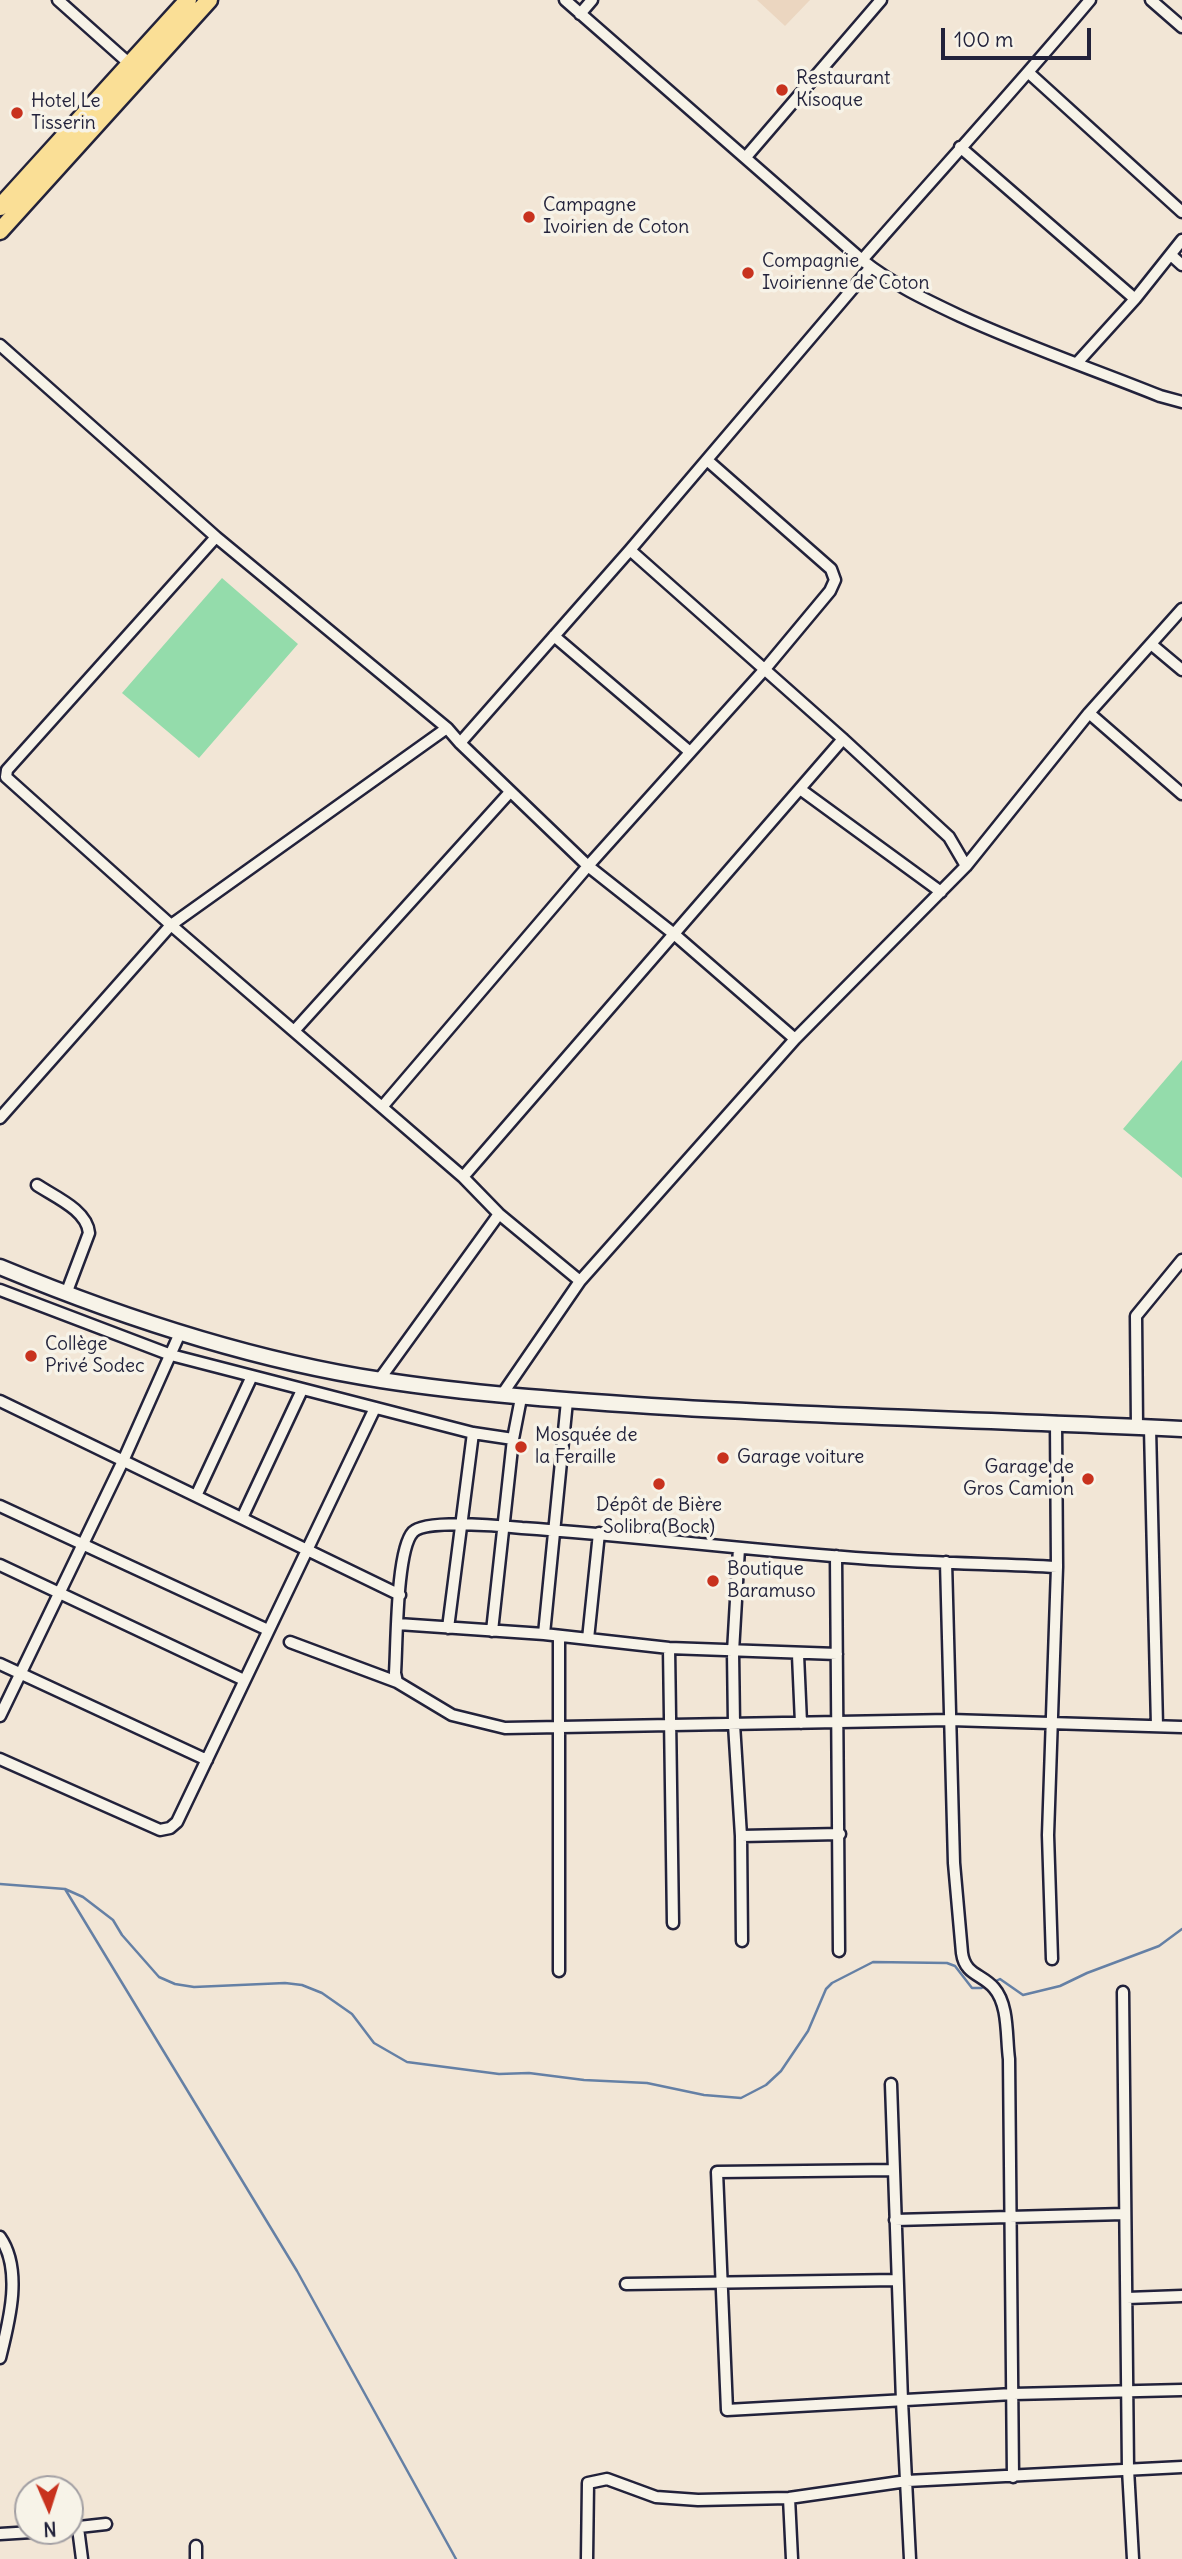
<!DOCTYPE html>
<meta charset="utf-8">
<style>
body{margin:0}
#map{position:relative;width:1182px;height:2559px;overflow:hidden;background:#f2e6d6;font-family:Delius,sans-serif}
canvas{display:block}
.north{position:absolute;left:14px;top:2475px;width:70px;height:70px;box-sizing:border-box;background:#f7f3e8;border:2px solid #a29fa3;border-radius:50%;rotate:177deg;font-size:19px;font-weight:700;line-height:28px;text-align:center;color:#22223b}
.north::after{content:'';display:block;margin:auto;width:24px;height:32px;background:#c8321e;clip-path:polygon(50% 0,100% 100%,50% 72%,0 100%)}
.scale{position:absolute;left:941px;top:28px;width:150px;height:32px;box-sizing:border-box;border:4px solid #22223b;border-top:0;padding-left:9px;font-size:21px;line-height:24px;white-space:nowrap;color:#22223b;-webkit-text-stroke:5px #f7f3e8;paint-order:stroke}
</style>
<div id="map">
<canvas width="1182" height="2559"></canvas>
<div class="north">N</div>
<div class="scale">100 m</div>
</div>
<script>
const ctx = document.querySelector('canvas').getContext('2d');
ctx.lineJoin = 'round';
function fill(path, color) { ctx.fillStyle = color; ctx.fill(path, 'evenodd'); }
function strokePath(path, color, width, dash) { ctx.strokeStyle = color; ctx.lineWidth = width; ctx.lineCap = dash ? 'butt' : 'round'; ctx.setLineDash(dash || []); ctx.stroke(path); }
function drawText(font, color, halo, rows, align = 'center') {
  ctx.font = font + ' Delius,sans-serif'; ctx.lineWidth = 7; ctx.setLineDash([]); ctx.textBaseline = 'middle'; ctx.strokeStyle = halo; ctx.fillStyle = color; for (const [text, x, y, turn = 0] of rows) {
    ctx.save(); ctx.translate(x, y); ctx.rotate((+turn || 0) * Math.PI / 180); ctx.textAlign = isNaN(turn) ? turn : align; if (halo) ctx.strokeText(text, 0, 0); ctx.fillText(text, 0, 0); ctx.restore();
  }
}
const built = new Path2D(`
 M757 0H810L785 26Z`);
const green = new Path2D(`
 M222 578 298 644 199 758 122 693Z
 M1182 1060V1178L1123 1129Z`);
const stream = new Path2D(`
 M0 1884 65 1889 297 2271 456 2559
 M65 1889 83 1897 113 1920 122 1935 159 1977 175 1984 194 1987 285 1983 302 1985 322 1993 352 2014 374 2043 407 2062 499 2074 529 2073 584 2080 647 2083 704 2095 741 2098 766 2085 781 2071 808 2031 826 1989 832 1983 873 1962 947 1963 955 1966 972 1988H981L986 1986
 M992 1983 1000 1979 1023 1995 1060 1986 1087 1973 1159 1946 1182 1929`);
const street = new Path2D(`
 M58 0 132 66
 M565 0 862 260C892 284 926 300 960 316 1025 346 1093 369 1160 396L1182 402
 M1151 0 1182 27
 M580 14 592 0
 M1029 73 1182 212
 M960 147 1135 299
 M746 157 881 0
 M1171 255 1182 265
 M862 260C938 173 1016 88 1090 0
 M0 345 216 537 447 728 460 743 588 866 674 934 795 1039
 M1077 363 1135 299 1182 240
 M216 537 7 770 6 777 171 925 463 1177 499 1214 580 1281
 M630 550 843 739 949 837 966 866
 M554 636 690 752
 M1151 644 1182 670
 M1089 713 1182 794
 M460 743 630 550 871 267
 M800 789 941 892
 M294 1031 510 792
 M382 1107 588 866 765 669 830 591 835 580 831 569 707 460
 M0 1118 171 925 447 728
 M463 1177 843 739
 M37 1185C55 1197 87 1210 89 1233L66 1294
 M0 1290 171 1355 473 1433 513 1439
 M379 1380 499 1214
 M501 1396 580 1281 795 1039 966 866 1089 713 1182 609
 M0 1401 400 1595
 M1137 1427 1136 1316 1182 1260
 M1150 1428 1157 1726
 M196 1496 252 1376
 M0 1506 268 1630
 M242 1518 302 1390
 M739 1548 733 1652 734 1724 741 1836 742 1941
 M836 1556 839 1951
 M946 1562 954 1863 962 1953C965 1975 982 1974 994 1988 1009 2005 1006 2037 1009 2059L1013 2477
 M0 1565 244 1680
 M398 1624 544 1634 669 1648 837 1654
 M448 1628 473 1433
 M492 1631 513 1439 521 1398
 M544 1634 567 1401
 M588 1639 599 1533
 M290 1642 397 1682 452 1715 505 1728 950 1720 1182 1727
 M669 1648 673 1923
 M798 1655 801 1723
 M0 1664 207 1760
 M397 1682 395 1673C397 1645 396 1550 413 1532 425 1519 502 1526 522 1528 638 1536 754 1551 871 1559 933 1563 995 1564 1057 1567
 M0 1716 123 1461 180 1333
 M0 1759 160 1830 170 1828 177 1822 375 1408
 M741 1836 840 1834
 M1052 1959 1048 1835 1057 1567 1056 1422
 M559 1971V1636
 M1123 1992 1128 2469 1133 2559
 M891 2084 902 2401 910 2559
 M894 2170 717 2172 727 2410 1013 2394 1182 2390
 M895 2220 1124 2214
 M0 2237C23 2270 9 2322 0 2358
 M626 2284 897 2280
 M1127 2298 1182 2296
 M789 2498 792 2559
 M70 2528 106 2524
 M78 2528 82 2559
 M0 2534 48 2531
 M196 2559V2546
 M587 2559 588 2483 607 2479 656 2497 698 2500 789 2498 907 2481 1182 2467`);
const secondary = new Path2D(`
 M0 1267C123 1318 250 1360 381 1380 471 1394 561 1400 651 1406 828 1417 1005 1420 1182 1429`);
const primary = new Path2D(`
 M0 207 188 0
 M0 231 209 0`);
const markers = [
 [782,90,7,"#c8321e"],
 [17,113,7,"#c8321e"],
 [529,217,7,"#c8321e"],
 [748,273,7,"#c8321e"],
 [31,1356,7,"#c8321e"],
 [521,1447,7,"#c8321e"],
 [723,1458,7,"#c8321e"],
 [1088,1479,7,"#c8321e"],
 [659,1484,7,"#c8321e"],
 [713,1581,7,"#c8321e"]
];
const poiNames = [
 ["Restaurant",796,79],
 ["Kisoque",796,101],
 ["Hotel Le",31,102],
 ["Tisserin",31,124],
 ["Campagne",543,206],
 ["Ivoirien de Coton",543,228],
 ["Compagnie",762,262],
 ["Ivoirienne de Coton",762,284],
 ["Collège",45,1345],
 ["Privé Sodec",45,1367],
 ["Mosquée de",535,1436],
 ["la Feraille",535,1458],
 ["Garage voiture",737,1458],
 ["Garage de",1074,1468,"right"],
 ["Gros Camion",1074,1490,"right"],
 ["Dépôt de Bière",659,1506,"center"],
 ["Solibra(Bock)",659,1528,"center"],
 ["Boutique",727,1570],
 ["Baramuso",727,1592]
];
fill(built, '#ebd6c0');
fill(green, '#94dcab');
strokePath(stream, '#6580a5', 2.5);
strokePath(street, '#22223b', 15);
strokePath(secondary, '#22223b', 19);
strokePath(primary, '#22223b', 21);
strokePath(street, '#f7f3e8', 10);
strokePath(secondary, '#f7f3e8', 14);
strokePath(primary, '#fadf96', 16);
for (const [x, y, r, color] of markers) { const dot = new Path2D(); dot.arc(x, y, r, 0, 2 * Math.PI); ctx.fillStyle = color; ctx.fill(dot); strokePath(dot, '#f7f3e8', 2.5); }
drawText('19px', '#22223b', '#f7f3e8', poiNames, 'left');
</script>
